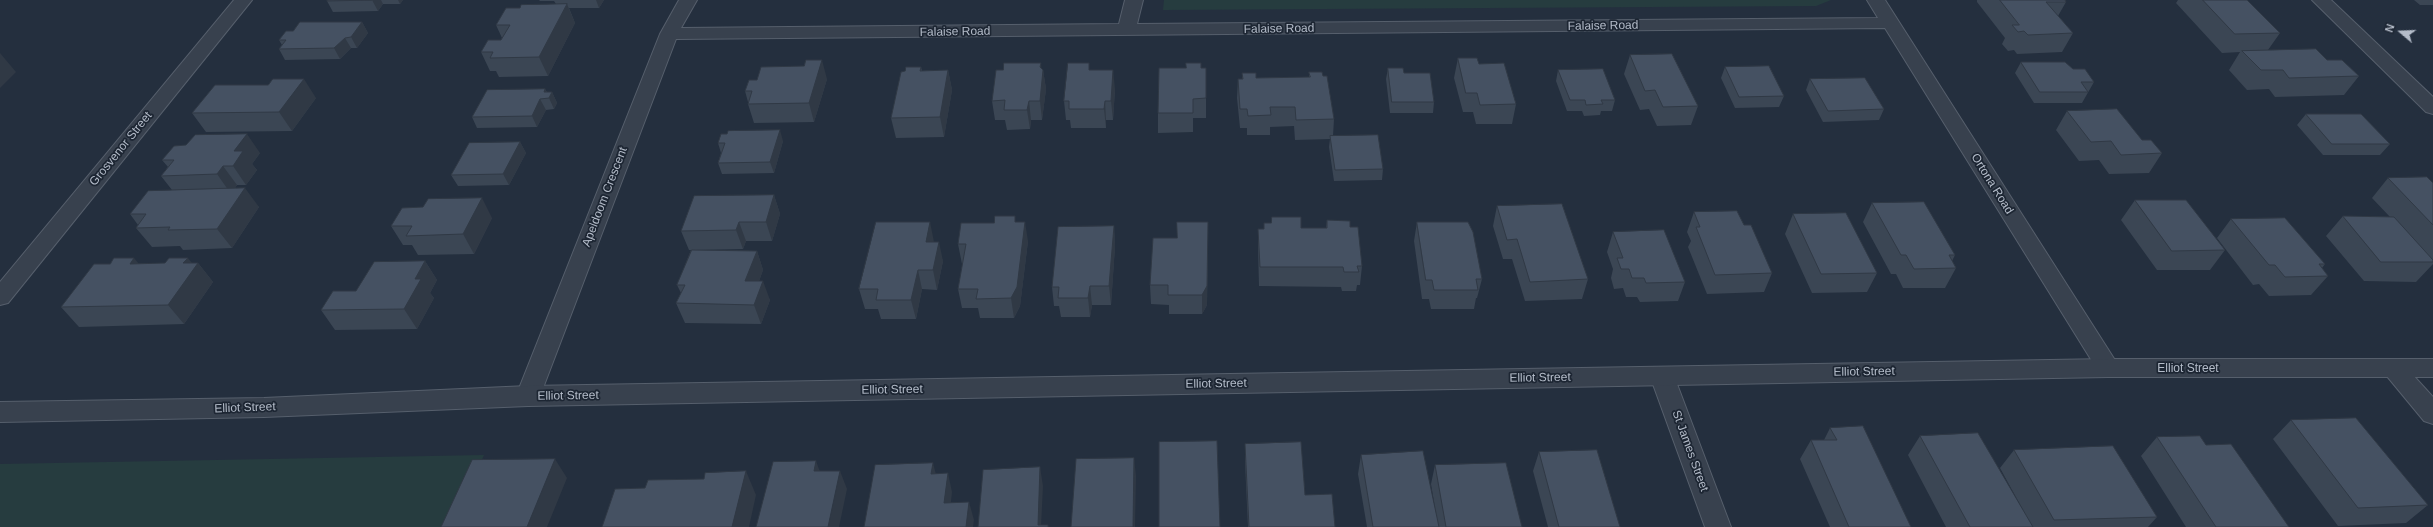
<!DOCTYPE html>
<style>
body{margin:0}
#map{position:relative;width:2433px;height:527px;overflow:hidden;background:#242f3e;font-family:Arial,sans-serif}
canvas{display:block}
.north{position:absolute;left:2381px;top:12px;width:40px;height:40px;-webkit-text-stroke:3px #1d2633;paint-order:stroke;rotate:289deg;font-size:11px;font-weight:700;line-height:16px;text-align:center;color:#b4bcc9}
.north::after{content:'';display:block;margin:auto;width:14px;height:18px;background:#b4bcc9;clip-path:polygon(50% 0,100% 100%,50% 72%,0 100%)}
</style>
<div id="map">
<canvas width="2433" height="527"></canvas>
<div class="north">N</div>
</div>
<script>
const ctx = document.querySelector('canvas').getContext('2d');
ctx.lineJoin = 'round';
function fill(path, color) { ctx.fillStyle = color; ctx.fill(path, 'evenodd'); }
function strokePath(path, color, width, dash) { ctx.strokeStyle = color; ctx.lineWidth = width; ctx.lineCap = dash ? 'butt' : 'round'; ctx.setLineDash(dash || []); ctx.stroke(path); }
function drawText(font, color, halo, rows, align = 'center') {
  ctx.font = font + ' Arial,sans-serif'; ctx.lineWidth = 3.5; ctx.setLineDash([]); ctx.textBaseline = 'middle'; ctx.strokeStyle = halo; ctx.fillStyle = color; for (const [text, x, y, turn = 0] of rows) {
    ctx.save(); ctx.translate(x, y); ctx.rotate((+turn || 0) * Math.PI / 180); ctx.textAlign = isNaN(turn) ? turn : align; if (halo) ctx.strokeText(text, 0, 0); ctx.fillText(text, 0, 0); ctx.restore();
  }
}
const green = new Path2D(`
 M1164 0H1831L1816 6 1163 10Z
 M484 455 454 527H0V464Z`);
const minor = new Path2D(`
 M234 0H252L8 303 0 305V282Z
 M679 0H697L681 28 1119 24 1125 0H1143L1137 24 1878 18 1867 0H1885L2120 368 2116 374 2108 377 2100 374 1885 28 676 39 540 396 537 403 528 406 519 403 516 396 660 34Z
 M2312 0H2331L2433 97V114L2426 112Z
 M2394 360 2402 363 2433 397V424L2424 421 2386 375 2382 369 2386 363Z
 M1662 367 1670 369 1674 376 1731 527H1705L1650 376 1654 369Z`);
const tertiary = new Path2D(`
 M2108 359H2433V377H2108L528 406 264 417 0 422V402L264 398 528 386Z`);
const wall = new Path2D(`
 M328 0H403L400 4H383L378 11 333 12 327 1Z
 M539 0H604L599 8H569L575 23 548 76 499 77 496 71H490L481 52 501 40 502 38 496 25 520 8 556 4 554 1H540Z
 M1977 0H2065L2066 2 2058 16 2073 33 2062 52 2017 54 2014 50 2008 51 2002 44 2005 38 1977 2Z
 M2178 0H2247L2280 33 2268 50 2327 60 2359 76 2344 95 2275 97 2269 89 2247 90 2229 70 2240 52 2222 53 2176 3Z
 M2414 0H2433V5H2420Z
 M362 22 368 33 357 48H351L340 59 285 60 279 49 282 45 279 40 293 31Z
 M1630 55 1698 106 1691 125 1657 126 1649 109 1640 110 1624 74Z
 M1458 58 1479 64 1516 104 1512 124H1476L1473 112H1463L1454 78Z
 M2021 62 2073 69 2094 82 2082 103H2034L2015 73Z
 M1041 63V68L1043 70 1046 89 1042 120H1031L1030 129 1007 130 1005 120H995L992 101Z
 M804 66 827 79 814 122 754 123 748 104V102L745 91 757 80Z
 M921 67 922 71 948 70 952 90 944 137 896 138 891 118 905 71Z
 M1725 67 1784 96 1779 107 1735 108 1721 78Z
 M1201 68H1206V118H1193V132L1158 133V113Z
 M1388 68 1404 73 1434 102 1433 113H1390L1386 79Z
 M1090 70 1115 89 1113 120H1106V128H1071L1070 120H1066L1064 101Z
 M1558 70 1615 100 1612 111H1601L1600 115 1584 116 1582 111H1567L1556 81Z
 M1309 72 1323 76 1334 119 1333 136 1383 169 1382 180 1334 181 1329 147 1330 139 1295 140 1294 126 1270 127V135H1247V128H1240L1237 98 1238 79H1242V73L1256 78 1309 77Z
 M1810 79 1884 109 1879 120 1823 122 1806 90Z
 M545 89 547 92H552L557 103 554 109 546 110 537 127 477 128 472 117Z
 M316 98 292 131 206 132 192 113Z
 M2067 111 2142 140 2162 153 2149 173 2109 174 2099 160 2079 161 2056 130Z
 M2306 114 2390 144 2380 155H2323L2297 125Z
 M783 141 774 173 722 174 718 163 721 153 718 143Z
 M520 142 526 153 509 185 458 186 451 175Z
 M260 153 252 164 257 170 246 185H237L235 188 259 207 232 248 183 250 180 246 152 247 136 228 138 225 130 214 172 190 161 176 168 167 162 160Z
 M2388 178 2433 183V264L2416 282 2364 281 2326 236 2343 216 2390 217 2372 198Z
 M774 195 780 214 772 241H746L743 249 697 250 757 251 763 270 759 281 770 300 761 324 685 323 676 303 681 293 677 285 691 250H689L681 231Z
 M2135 200 2225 250 2210 270H2157L2121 220Z
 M1872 203 1955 255 1952 261 1956 268 1945 288H1903L1896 274H1891L1863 222Z
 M1497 206 1588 279 1582 299 1525 301 1512 259H1503L1493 226Z
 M1694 212 1744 225 1772 273 1764 292 1707 294 1688 247 1691 241 1687 232Z
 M1793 214 1877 273 1867 292 1812 293 1785 234Z
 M492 218 474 254 418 255 412 245H403L391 226Z
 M2231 219 2325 264 2322 268 2328 276 2311 295 2269 296 2259 284 2253 285 2217 238Z
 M1327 220 1350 227 1362 266 1360 285H1357L1356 291H1342L1341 287 1259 286 1258 248V229L1326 228Z
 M1016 222 1028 241 1020 306 1014 318H980L978 308H962L958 289 963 263 962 264 958 244Z
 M1208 222 1207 305 1202 314H1169V305L1151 304 1150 285 1177 238Z
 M1417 222 1482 279 1477 298H1476L1474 309H1431L1429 299H1422L1414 241Z
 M1114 226 1115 246 1111 305H1092L1090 317H1061L1059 306H1054L1052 287Z
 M1613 232 1685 282 1678 301 1640 302 1637 297H1626L1623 288 1614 289 1611 278 1613 269 1607 252Z
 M934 242 943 261 937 290 922 289 916 319H881L878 309H865L859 289Z
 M425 261 437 280 430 293 434 298 417 329 335 330 321 310 356 291Z
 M198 263 213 282 184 324 79 327 61 307 139 264Z
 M2291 420 2428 505 2406 523 2338 526 2273 439Z
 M1830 428 1911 527H1830L1800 459 1811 440H1824Z
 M1920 436 2023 510 2000 468 2014 450 2157 517 2148 527H1946L1908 455Z
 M2157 437 2206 445 2289 527H2186L2141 456Z
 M1245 444 1305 495 1335 527H1248L1245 462Z
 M1539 452 1620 527H1548L1533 471Z
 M1361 455 1436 514 1431 484 1435 465 1522 527H1367L1358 474Z`);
const shadedWall = new Path2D(`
 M372 0H381L383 4 378 11Z
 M398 0H403L400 4Z
 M596 0H604L599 8Z
 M567 4 575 23 548 76 539 57Z
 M362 22 368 33 357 48 351 37Z
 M345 38 351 48 340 59 334 48Z
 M0 53 16 72 0 88Z
 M822 60 827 79 814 122 809 103Z
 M1041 63 1042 78 1043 70 1046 89 1042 120 1040 101V67Z
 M948 70 952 90 944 137 940 117Z
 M1113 70 1115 89 1113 120 1111 101Z
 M304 79 316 98 292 131 279 112Z
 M545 89 549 97 552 92 557 103 554 109 549 98 544 92Z
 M540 99 546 110 537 127 532 116Z
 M1029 101 1031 120 1030 129 1027 110Z
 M1105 101 1106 120V128L1104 109Z
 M780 130 783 141 774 173 770 162Z
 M247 134 260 153 252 164 257 170 246 185 233 166 234 151Z
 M520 142 526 153 509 185 503 174Z
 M223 166 237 185 231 194 217 174Z
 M245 188 259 207 232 248 217 229Z
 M774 195 780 214 772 241 766 222Z
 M482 198 492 218 474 254 463 234Z
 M739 222 746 241 743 249 736 230Z
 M930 222 934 242 930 262 926 242Z
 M1025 222 1028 241 1020 306 1014 318 1011 298Z
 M1208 222 1207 305 1202 314V295Z
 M1114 226 1115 246 1111 305 1109 286Z
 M939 242 943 261 937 290 933 270Z
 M757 251 763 270 752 300 745 281Z
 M134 258 150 277 130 264Z
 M188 258 195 267 198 263 213 282 184 324 168 305 183 263Z
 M425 261 437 280 430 293 434 298 417 329 404 309 415 279Z
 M918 270 922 289 916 319 911 300Z
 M763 281 770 300 761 324 754 305Z
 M1090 286 1092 305 1090 317 1088 298Z
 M1134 458 1136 476 1135 527H1133Z
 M555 459 567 478 547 527H527Z
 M816 461 823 480 814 471Z
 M933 463 938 482 931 474Z
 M1040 467 1043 486 1041 527 1038 525Z
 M746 471 756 495 749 527H732Z
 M840 471 847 489 839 527H828Z
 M948 473 952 492 949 521 944 503Z
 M969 502 974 520 973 527H966Z`);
const building = new Path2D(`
 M328 0H372L327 1Z
 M2000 0H2065L2066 2H2046L2073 33 2028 35 2024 31 2018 32 2012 25H2019Z
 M2203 0H2247L2280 33 2235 34Z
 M567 4 539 57 490 58 493 52H481L488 40H501L510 25H496L506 8H520L521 5Z
 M300 22H362L351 37 345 38 334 48 279 49 286 40H279L286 31H293Z
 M2316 49 2327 60H2342L2359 76 2289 78 2283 70H2261L2242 51Z
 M1672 54 1698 106 1663 107 1655 90 1645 91 1630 55Z
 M1458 58H1477L1479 64 1504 63 1516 104 1480 105 1477 93H1466Z
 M806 60H822L809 103 748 104 752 91H745L749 80H757L761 67 804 66Z
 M2021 62H2065L2073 69H2085L2094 82H2081L2088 92H2040Z
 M1004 63H1041L1040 67 1043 70 1040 101H1029L1027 110H1004L1005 100 992 101 996 70H1003Z
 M1068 63H1089V70H1113L1111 101H1105L1104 109H1069V101H1064Z
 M1186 63H1201V68H1206V98L1193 99V113H1158L1159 68H1186Z
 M1769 66 1784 96 1739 97 1725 67Z
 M906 67H921L920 71 948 70 940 117 891 118 901 72 905 71Z
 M1388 68H1403L1404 73H1430L1434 102H1392Z
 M1603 69 1615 100H1601L1603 104 1586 105 1585 100H1570L1558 70Z
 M1309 72H1322L1323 76H1327L1334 119 1296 120 1295 107H1270L1271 115 1248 116 1247 109H1240L1238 79H1243L1242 73H1256V78L1310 77Z
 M1865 78 1884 109 1828 111 1810 79Z
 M273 79H304L279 112 192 113 215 85H268Z
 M545 89 544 92H552L549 98 540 99 532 116 472 117 487 90Z
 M2117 109 2142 140H2151L2162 153 2121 155 2111 141 2091 142 2067 111Z
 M2306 114H2361L2390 144H2332Z
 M780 130 770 162 718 163 725 143H718L721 134H727L728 131Z
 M247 134 234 151H243L233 166H223L217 174 161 176 174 160H162L174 146 186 145 195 135Z
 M1378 135 1383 169 1335 170 1330 136Z
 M520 142 503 174 451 175 469 143Z
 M2427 177 2433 183V225L2388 178Z
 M245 188 217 229 168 230 170 227 136 228 146 214H130L148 191Z
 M774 195 766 222H739L736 230 681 231 694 196Z
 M482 198 463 234 406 236 412 226H391L402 208 423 207 428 199Z
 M2135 200H2186L2225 250 2172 251Z
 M1924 202 1955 255H1949L1956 268 1914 269 1906 255H1901L1872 203Z
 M1562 204 1588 279 1530 282 1517 239 1507 240 1497 206Z
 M1737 211 1744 225H1751L1772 273 1715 275 1696 227H1700L1694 212Z
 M1846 213 1877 273 1821 274 1793 214Z
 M995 216H1015V222H1025L1017 287 1011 298 976 299 978 289H958L966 244H958L961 223H994Z
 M2343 216 2394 217 2433 260V262H2381Z
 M1272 217H1301V228H1327V220L1350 221V227H1358L1362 266H1357L1359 272H1344L1343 267H1260L1258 229H1264V223H1271Z
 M2285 218 2325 264H2319L2328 276 2285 277 2275 265H2269L2231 219Z
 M876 222H930L926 242H939L933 270H918L911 300H876L878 289H859Z
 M1177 222H1208L1207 286 1202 295H1168V285H1150L1153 238H1177Z
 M1417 222H1468L1473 232 1482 279H1476L1478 290H1434L1432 280H1426Z
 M1114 226 1109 286H1090L1088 298H1058L1059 287H1052L1058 227Z
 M1664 230 1685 282 1646 283 1644 278H1632L1629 269H1621L1617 258H1623L1613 232Z
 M692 250 757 251 745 281H763L754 305 676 303 685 285H677Z
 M114 258H134L130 264 165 263 169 258H188L183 263H198L168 305 61 307 94 264H110Z
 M425 261 415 279H421L404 309 321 310 333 291H356L374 262Z
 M2356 418 2428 505 2358 508 2291 420Z
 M1863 426 1911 527H1849L1811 440H1837L1830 428Z
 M1978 433 2033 527H1970L1920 436Z
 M2200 436 2206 445 2231 444 2289 527H2216L2157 437Z
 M1217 441 1220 527H1159V442Z
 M1301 442 1305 495 1332 494 1335 527H1249L1245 444Z
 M2113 446 2157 517 2054 520 2014 450Z
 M1597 450 1620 527H1559L1539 452Z
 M1423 451 1439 527H1373L1361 455Z
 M1134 458 1133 527H1071L1076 459Z
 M555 459 527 527H441L472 460Z
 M816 461 814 471H840L828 527H756L773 462Z
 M933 463 931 474 948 473 944 503 969 502 966 527H864L875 465Z
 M1506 463 1522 527H1446L1435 465Z
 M1040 467 1038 525H1048V527H978L983 470Z
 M746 471 732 527H602L615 489 645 488 648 480 704 479 705 473Z`);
const streetNames = [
 ["Falaise Road",1603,26,-1],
 ["Falaise Road",1279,29,-1],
 ["Falaise Road",955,32,-1],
 ["Grosvenor Street",121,149,-51],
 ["Ortona Road",1992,184,58],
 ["Apeldoom Crescent",605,197,-69],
 ["Elliot Street",2188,369],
 ["Elliot Street",1864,372,-1],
 ["Elliot Street",1540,378,-1],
 ["Elliot Street",1216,384,-1],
 ["Elliot Street",892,390,-1],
 ["Elliot Street",568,396,-1],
 ["Elliot Street",245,408,-2],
 ["St James Street",1690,451,70]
];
fill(green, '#263c3f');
strokePath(minor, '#565f6c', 2);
strokePath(tertiary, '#565f6c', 2);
fill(minor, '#38414e');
fill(tertiary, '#38414e');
fill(wall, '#3b4654');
fill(shadedWall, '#303945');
fill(building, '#455162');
strokePath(building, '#303945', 1);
drawText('12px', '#b4bcc9', '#1d2633', streetNames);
</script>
